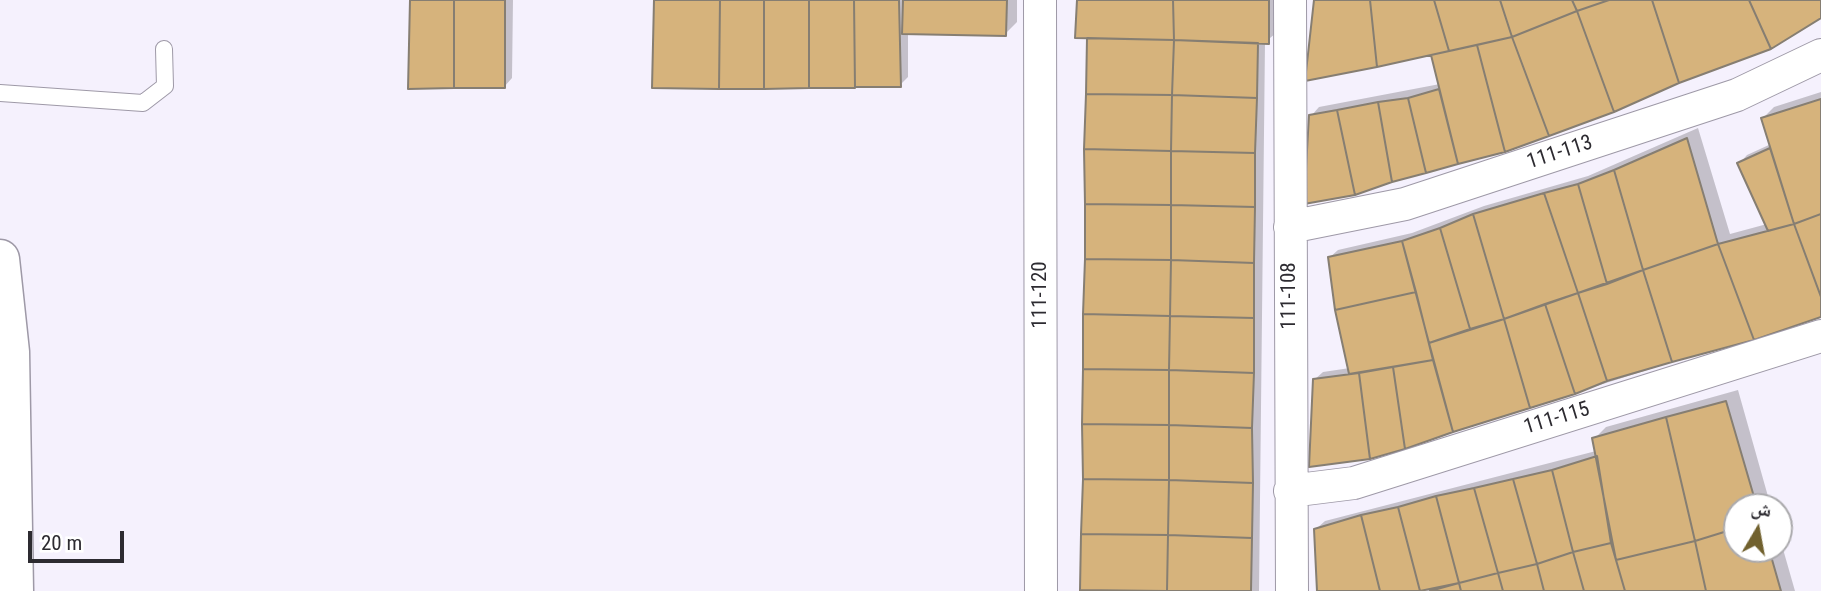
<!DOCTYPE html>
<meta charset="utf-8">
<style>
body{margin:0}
#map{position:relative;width:1821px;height:591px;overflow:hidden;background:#f5f1fd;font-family:"Roboto Condensed","Noto Naskh Arabic",sans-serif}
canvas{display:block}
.north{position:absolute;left:1723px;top:493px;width:70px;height:70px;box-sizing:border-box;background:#fff;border:2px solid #abaaad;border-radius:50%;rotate:10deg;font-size:19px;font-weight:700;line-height:28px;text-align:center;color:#2d2b31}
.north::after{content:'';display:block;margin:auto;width:24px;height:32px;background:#71612e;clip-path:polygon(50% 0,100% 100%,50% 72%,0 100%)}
.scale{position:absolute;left:28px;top:531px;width:96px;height:32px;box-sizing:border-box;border:4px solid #2d2b31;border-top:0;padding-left:9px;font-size:21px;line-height:24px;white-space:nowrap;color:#2d2b31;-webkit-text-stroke:5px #fff;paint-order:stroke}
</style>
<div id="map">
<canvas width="1821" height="591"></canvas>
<div class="north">ش</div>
<div class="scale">20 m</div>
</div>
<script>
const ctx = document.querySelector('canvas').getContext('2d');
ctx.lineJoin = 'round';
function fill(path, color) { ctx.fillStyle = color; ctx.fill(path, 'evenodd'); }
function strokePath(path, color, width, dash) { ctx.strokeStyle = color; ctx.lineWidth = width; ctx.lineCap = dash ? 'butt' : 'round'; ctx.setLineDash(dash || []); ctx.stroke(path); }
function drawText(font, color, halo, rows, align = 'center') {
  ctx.font = font + ' "Roboto Condensed",sans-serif'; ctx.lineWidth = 7; ctx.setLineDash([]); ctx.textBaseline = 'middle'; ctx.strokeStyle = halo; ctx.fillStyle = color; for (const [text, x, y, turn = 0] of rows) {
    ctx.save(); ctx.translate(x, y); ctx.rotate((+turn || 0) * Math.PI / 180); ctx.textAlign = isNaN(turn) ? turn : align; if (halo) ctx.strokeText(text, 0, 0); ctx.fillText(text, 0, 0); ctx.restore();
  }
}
const shadow = new Path2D(`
 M412 0H513L512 78 504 87Z
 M655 0H1017V22L1005 34 908 32V77L900 85 654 86Z
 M1079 0H1280V30L1265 42 1259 591H1083L1089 37Z
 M1315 0H1821V15L1678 81 1549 134 1354 193 1311 116 1319 107 1440 84 1432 56 1438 51Z
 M1821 92V315L1369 458 1314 380 1323 372 1350 368 1329 258 1338 250 1412 233 1484 206 1588 176 1698 128 1730 234 1767 224 1739 164 1747 155 1771 144 1763 118 1774 107Z
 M1738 390 1771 507H1737V549H1779V535L1795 591H1319L1316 529 1325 521 1596 451 1594 439 1606 427Z`);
const building = new Path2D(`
 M410 0H454V88L408 89Z
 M454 0H505V88H454Z
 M654 0H720L719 89 652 88Z
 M720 0H764V89H719Z
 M764 0H809V88L764 89Z
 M809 0H854L855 88H809Z
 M854 0H899L901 87H855Z
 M903 0H1007L1006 36 902 34Z
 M1077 0H1173L1174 40 1075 38Z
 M1173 0H1269V44L1174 40Z
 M1314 0H1370L1377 67 1305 81Z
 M1370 0H1434L1449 51 1377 67Z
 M1434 0H1500L1512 37 1449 51Z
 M1500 0H1572L1577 11 1512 37Z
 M1572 0H1609L1577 11Z
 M1609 0H1652L1679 83 1614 112 1577 11Z
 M1652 0H1749L1771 49 1679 83Z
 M1749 0H1821V18L1771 49Z
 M1577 11 1614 112 1549 136 1512 37Z
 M1512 37 1549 136 1505 152 1477 45Z
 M1087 38 1174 40 1172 95 1086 94Z
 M1174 40 1258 43 1257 98 1172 95Z
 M1477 45 1505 152 1458 164 1431 55Z
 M1439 89 1458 164 1426 173 1408 98Z
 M1086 94 1172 95 1171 151 1084 149Z
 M1172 95 1257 98 1255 153 1171 151Z
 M1408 98 1426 173 1392 182 1378 102Z
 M1821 99V214L1794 224 1761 118Z
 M1378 102 1392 182 1355 195 1337 110Z
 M1337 110 1355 195 1304 204 1309 115Z
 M1687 138 1718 244 1643 270 1614 170Z
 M1770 148 1794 224 1768 231 1737 163Z
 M1084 149 1171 151V205L1085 204Z
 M1171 151 1255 153V207L1171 205Z
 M1614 170 1643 270 1607 284 1578 184Z
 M1578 184 1607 284 1578 293 1544 193Z
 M1544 193 1578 293 1504 319 1473 214Z
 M1085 204 1171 205V260L1085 259Z
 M1171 205 1255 207 1254 263 1171 260Z
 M1473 214 1504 319 1470 329 1440 228Z
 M1821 214V297L1794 224Z
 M1794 224 1821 297V317L1754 340 1718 244Z
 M1440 228 1470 329 1429 343 1402 241Z
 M1402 241 1416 292 1335 310 1328 257Z
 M1718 244 1754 340 1672 362 1643 270Z
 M1085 259 1171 260 1170 316 1083 314Z
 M1171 260 1254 263V318L1170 316Z
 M1643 270 1672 362 1607 381 1578 293Z
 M1416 292 1433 360 1349 374 1335 310Z
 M1578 293 1607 381 1575 394 1545 304Z
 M1545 304 1575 394 1530 408 1504 319Z
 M1083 314 1170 316 1169 370 1083 369Z
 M1170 316 1254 318V373L1169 370Z
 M1504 319 1530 408 1453 432 1429 343Z
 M1433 360 1453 432 1405 449 1393 367Z
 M1393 367 1405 449 1370 459 1359 373Z
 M1083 369 1169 370V425L1082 424Z
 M1169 370 1254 373 1252 428 1169 425Z
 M1359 373 1370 459 1309 467 1313 379Z
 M1726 401 1757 507H1737V528L1695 541 1666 417Z
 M1666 417 1695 541 1616 560 1592 438Z
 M1082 424 1169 425V480L1083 479Z
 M1169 425 1252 428 1253 483 1169 480Z
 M1597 456 1611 543 1573 552 1552 470Z
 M1552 470 1573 552 1537 564 1513 479Z
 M1083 479 1169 480 1168 535 1081 534Z
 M1513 479 1537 564 1498 573 1474 488Z
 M1169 480 1253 483 1252 538 1168 535Z
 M1474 488 1498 573 1459 583 1436 496Z
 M1436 496 1459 583 1420 591 1398 507Z
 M1398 507 1420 591H1380L1361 515Z
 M1361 515 1380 591H1317L1314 529Z
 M1737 528V549H1769L1781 591H1706L1695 541Z
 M1081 534 1168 535 1167 591 1080 590Z
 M1168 535 1252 538 1251 591H1167Z
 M1695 541 1706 591H1625L1616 560Z
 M1611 543 1625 591H1584L1573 552Z
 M1573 552 1584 591H1544L1537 564Z
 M1537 564 1544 591H1503L1498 573Z
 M1498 573 1503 591H1461L1459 583Z
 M1459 583 1461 591H1430Z
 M1080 590 1167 591H1080Z`);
const lane = new Path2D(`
 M0 93 143 103 165 86 164 49`);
const street = new Path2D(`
 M1040 0 1041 591
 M1290 0 1292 591
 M1290 227 1405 204 1737 95 1821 55
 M1290 491 1354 483 1821 336`);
const primary = new Path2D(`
 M0 259 10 352 14 591`);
const streetNames = [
 ["111-113",1560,153,-18],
 ["111-120",1041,295,-90],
 ["111-108",1290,296,-90],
 ["111-115",1557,419,-17]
];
fill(shadow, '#0003');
fill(building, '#d6b37c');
strokePath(building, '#867e72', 2);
strokePath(lane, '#9e99a7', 18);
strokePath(street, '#9e99a7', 34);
strokePath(primary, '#9e99a7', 41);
strokePath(lane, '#fff', 16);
strokePath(street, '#fff', 32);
strokePath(primary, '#fff', 38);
drawText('21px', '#2d2b31', '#fff', streetNames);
</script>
